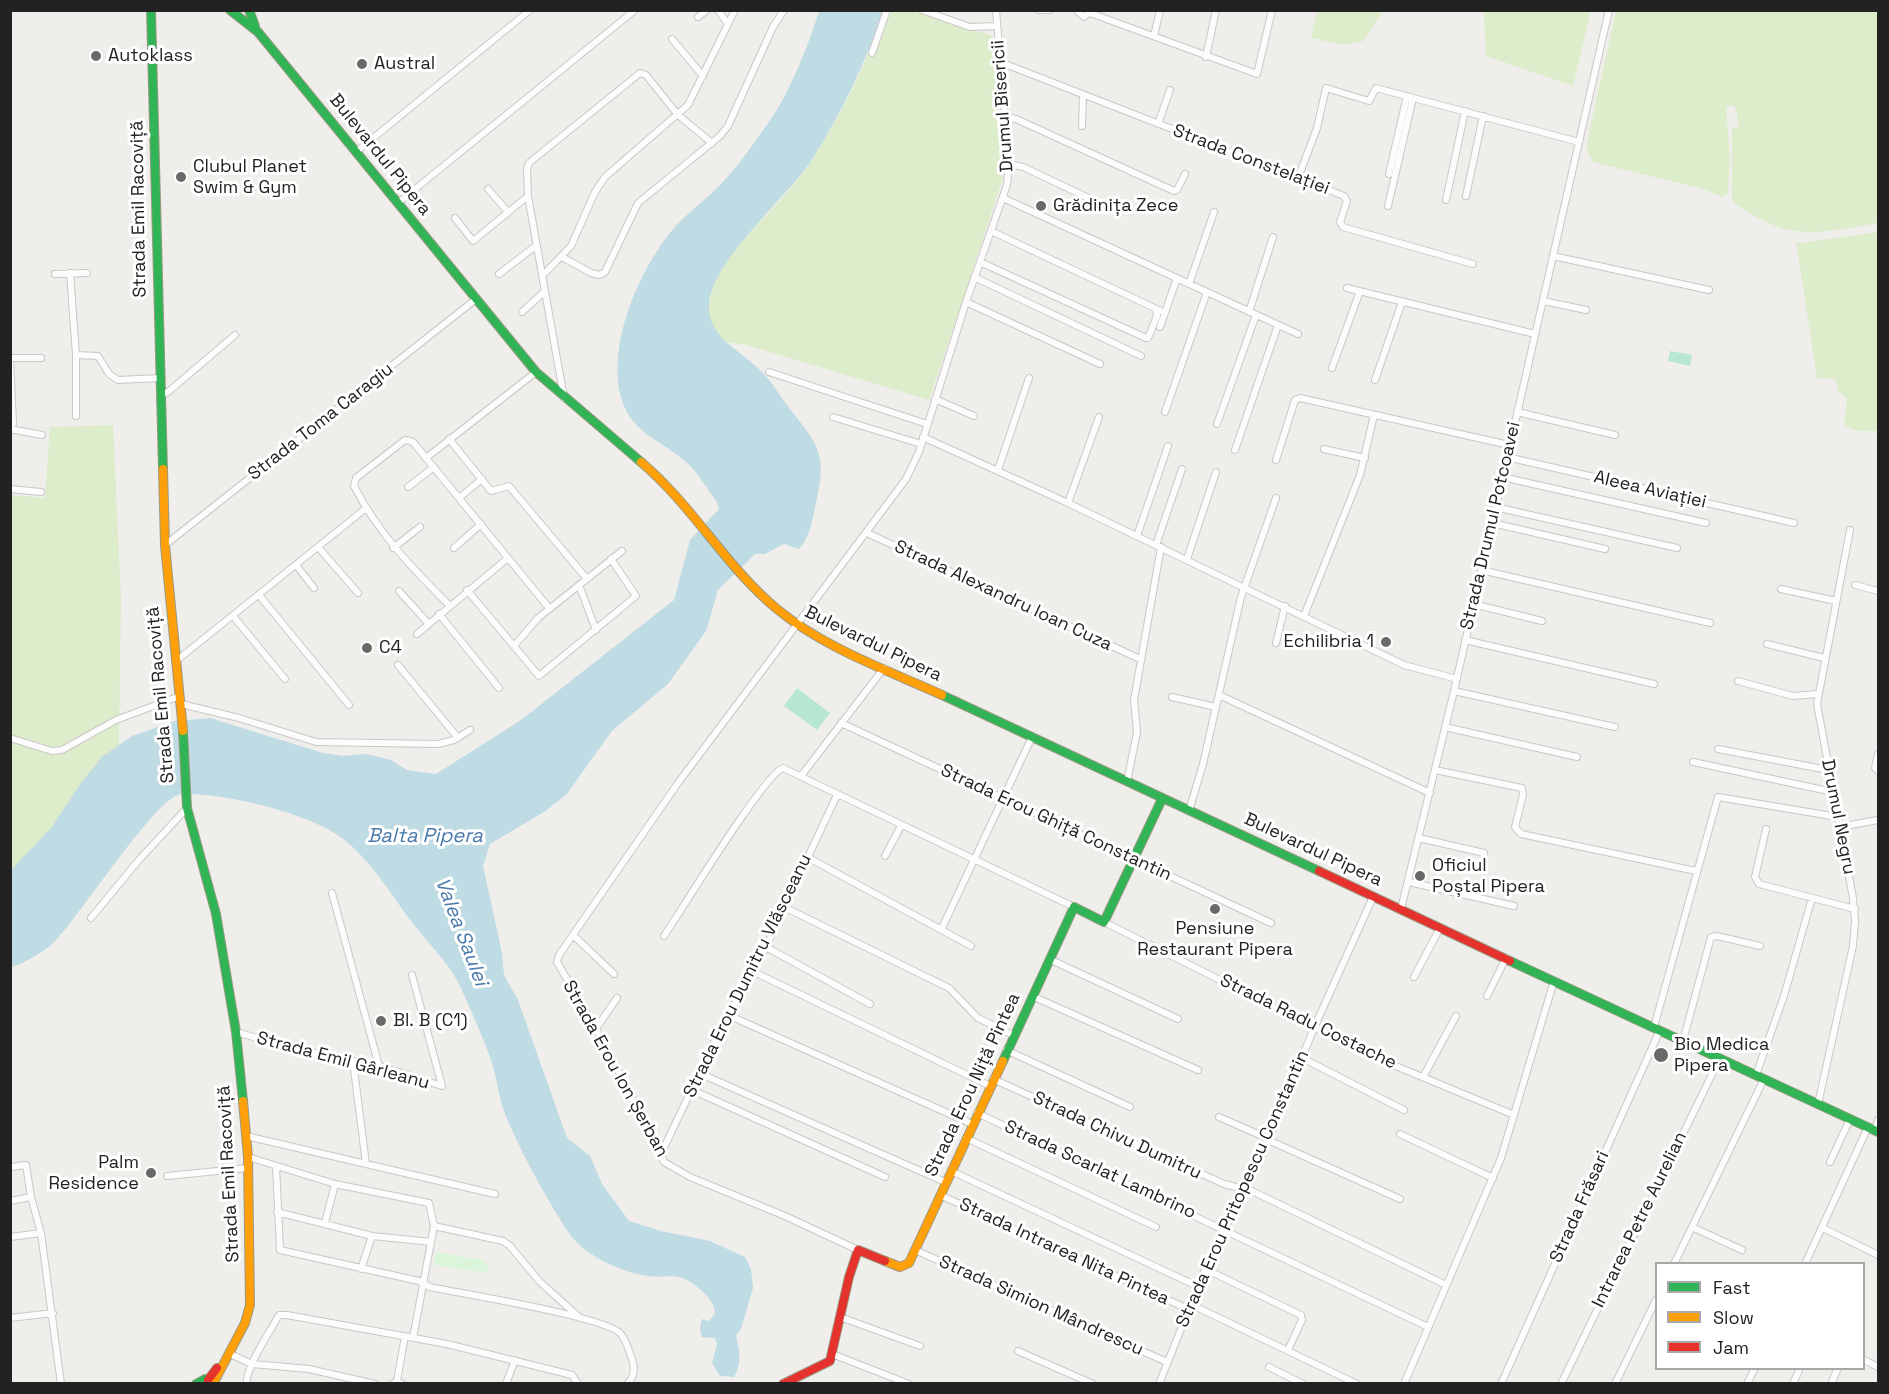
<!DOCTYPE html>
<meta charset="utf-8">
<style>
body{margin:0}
#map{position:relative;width:1889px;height:1394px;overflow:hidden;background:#f0eeeb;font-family:"Space Grotesk",sans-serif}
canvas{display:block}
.frame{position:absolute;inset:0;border:12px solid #222;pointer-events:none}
.legend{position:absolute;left:1655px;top:1262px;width:210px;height:108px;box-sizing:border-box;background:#fff;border:2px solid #a7a7a7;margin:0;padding:8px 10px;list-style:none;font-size:18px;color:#222}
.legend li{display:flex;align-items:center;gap:12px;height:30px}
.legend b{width:30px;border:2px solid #a7a7a7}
</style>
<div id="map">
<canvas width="1889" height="1394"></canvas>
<div class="frame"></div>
<ul class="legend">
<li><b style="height:8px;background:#30b455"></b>Fast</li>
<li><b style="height:8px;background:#ff9f0a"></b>Slow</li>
<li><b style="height:8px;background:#e5322d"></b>Jam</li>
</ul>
</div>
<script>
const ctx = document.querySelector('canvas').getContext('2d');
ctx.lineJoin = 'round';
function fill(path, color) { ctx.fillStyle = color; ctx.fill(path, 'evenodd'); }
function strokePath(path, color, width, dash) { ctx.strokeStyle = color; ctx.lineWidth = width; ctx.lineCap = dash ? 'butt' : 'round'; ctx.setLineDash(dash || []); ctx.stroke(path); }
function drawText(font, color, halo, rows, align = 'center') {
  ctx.font = font + ' "Space Grotesk",sans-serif'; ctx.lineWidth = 6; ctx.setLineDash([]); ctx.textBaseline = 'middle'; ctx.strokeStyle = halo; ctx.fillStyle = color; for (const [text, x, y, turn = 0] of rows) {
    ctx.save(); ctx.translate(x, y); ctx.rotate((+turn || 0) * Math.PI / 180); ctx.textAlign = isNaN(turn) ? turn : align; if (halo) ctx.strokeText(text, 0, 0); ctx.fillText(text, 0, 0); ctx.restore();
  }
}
const grass = new Path2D(`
 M890 11H912L992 36 1003 178 929 400 743 344C738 344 730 344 725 341 695 323 714 276 730 255 757 222 790 195 813 158 841 115 865 67 881 19H889Z
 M1317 11V10L1383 11 1363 41 1345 45 1311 38Z
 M1484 11H1591L1573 86 1486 56Z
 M1616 11H1878V223C1850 227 1813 237 1785 229 1766 224 1750 213 1734 203L1732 198V129L1739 126 1736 109 1732 105 1726 107 1730 158 1728 193 1723 197 1699 188 1593 162 1587 150V142Z
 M1878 232V431C1866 431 1853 433 1844 424L1847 399 1838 391 1835 379 1817 378 1796 241 1801 243Z
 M113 425 121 598 119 745C88 767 74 797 52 827 40 843 24 857 11 871V495L45 498 50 427Z`);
const park = new Path2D(`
 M436 1252 482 1260 488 1265 487 1273 434 1265Z`);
const pitch = new Path2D(`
 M1670 351 1692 355 1690 366 1668 361Z
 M797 688 830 713 817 730 784 706Z`);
const water = new Path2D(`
 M819 11H883C866 62 842 112 813 158 788 198 707 263 709 309 711 339 740 350 759 369 770 379 778 393 787 405 817 444 828 452 816 503 812 520 811 535 799 549L784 544 765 554H755L718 590 706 631 668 684 612 731 566 795 544 812 490 844 483 866 502 953 504 975 518 1000 567 1138 590 1156 602 1184 629 1221 661 1231 710 1241 745 1257 751 1269 753 1288 741 1329 736 1335C739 1352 743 1361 734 1377L720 1376 712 1363 717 1344 715 1338 702 1337 700 1329 702 1319 709 1321 715 1313C715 1300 696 1284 685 1279 672 1274 661 1278 648 1276 617 1271 580 1254 564 1226 542 1190 521 1153 505 1114 498 1096 497 1075 490 1057 481 1033 470 1008 459 984 448 962 426 941 411 921 390 893 368 856 339 836 305 812 224 793 182 794 157 794 78 920 52 944 41 954 24 963 11 967L10 871 51 828 81 783 102 757 132 736 175 721 210 718 323 753 343 756 366 754 391 760 407 770 436 774 521 720 674 600 690 540 719 509 717 502C707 489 698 473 686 462 663 441 632 434 622 400 606 348 637 275 669 234 682 217 702 203 718 187 737 168 753 144 769 122 788 96 810 42 819 11Z`);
const street = new Path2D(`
 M718 10 728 24
 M922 10 970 27 997 26
 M1039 10H1050
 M1076 10 1084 17 1090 12
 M1090 13 1257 74 1272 10
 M698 17 707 10
 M1154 36 1160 10
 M672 39 703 76
 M872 53 887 10
 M1206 57 1216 10
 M1000 62 1344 196 1347 201 1340 222 1343 227 1473 264
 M1004 116 1016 119 1174 191 1177 190 1185 174
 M1158 124 1170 90
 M1082 126 1083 95
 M356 152 530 10
 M1009 164 1023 167 1112 209
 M1389 174 1407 96
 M1298 178 1317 128 1326 88 1369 101 1376 88 1579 142
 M488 189 508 212
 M1466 196 1483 116
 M1003 198 1298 334
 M1446 200 1465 111
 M398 203 635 10
 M1388 206 1413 98
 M455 218 473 241 528 196
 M991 231 1165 313
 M1553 256 1709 290
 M562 257 591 273 600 275 605 272 638 203 720 136 728 126 773 27 784 10
 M980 262 1146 338H1148L1157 316 1156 309
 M70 273 76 355V416
 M55 274 87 273
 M499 274 537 245
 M544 274 571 246 595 192 605 177 688 105 735 10
 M974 277 1141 356
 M1189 284 1214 212
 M1347 288 1535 334
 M1543 301 1586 310
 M966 302 1100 364
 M522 312 545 291
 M1249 312 1273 237
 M1160 327 1177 278
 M76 355 98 356 109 374 118 380 160 378
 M10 358 13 424 10 426
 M12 358H41
 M1332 368 1360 291
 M769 372 927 424
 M1375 380 1402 302
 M161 395 168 392 235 335
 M564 398 528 196 527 169 529 163 640 73 646 75 678 115 712 143
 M935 399 974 416
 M1165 412 1207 292
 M1517 412 1615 435
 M833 417 921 444
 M1217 424 1256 315
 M10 429 42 435
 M923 437 1068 503 1404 665 1457 679
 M449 439 491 491 509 486 587 579
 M1324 449 1365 458
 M1235 450 1278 325
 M1507 457 1794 523
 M426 458 536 372
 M1276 460 1295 400 1300 398 1509 445
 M998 470 1029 378
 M1502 477 1706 523
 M408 487 434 467
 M10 489 41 492
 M459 498 482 479
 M1068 503 1099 417
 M1495 507 1677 548
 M1492 523 1605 549
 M867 533 1140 659
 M1137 536 1168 446
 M165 545 476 299
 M1156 545 1182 469
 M318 547 358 593
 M393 548 420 527
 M454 548 481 524
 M1187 559 1216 472
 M296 565 314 588
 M1481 570 1710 623
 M579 585 596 630
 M1855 585 1878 591
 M1781 589 1836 601
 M467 590 539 676 636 596 611 559
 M399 591 428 623
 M259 595 349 705
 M1473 604 1542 621
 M449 605C412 568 378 533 354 486L356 478 405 440 413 442 426 458 549 608
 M439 614 499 688
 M233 616 285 679
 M1304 616 1360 475 1374 415
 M417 634 508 558
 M1465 640 1654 684
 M1276 643 1285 606
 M1767 644 1824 658
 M514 646 538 618 622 551
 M176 661 365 509
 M398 665 458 738
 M1738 681 1793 696 1817 694
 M1454 691 1615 727
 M1219 695 1430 793
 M1172 697 1216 707
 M181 704 239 718 316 742 438 744 454 740 470 730
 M841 723 1271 923
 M1445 727 1577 757
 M10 738 52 751 62 750 116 720 180 696
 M1718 749 1828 770
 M1878 754 1875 768 1878 771
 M1693 762 1833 792
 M1435 770 1522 788 1523 795 1515 827 1521 834 1696 871
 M801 776 884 668
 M1127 782 1137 732 1134 700 1161 547
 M1189 811 1203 764 1241 597 1276 498
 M1840 827 1878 820
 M1766 829 1755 877 1759 884 1855 909
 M1419 838 1484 853
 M885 856 901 826
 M807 857 971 946
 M1409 882 1514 906
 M332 893 379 1066
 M784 907 949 988 978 1018 1013 1035
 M1401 909 1454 691 1609 10
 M91 918 138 861 187 808
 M1104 922 1374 1057 1514 1115
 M941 930 1032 737
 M573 935 614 974
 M664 936C681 911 765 773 783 768L1074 907
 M766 947 870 1004
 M1049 959 1178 1019
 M754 972 990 1086
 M1414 977 1440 928
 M1032 996 1198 1070
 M1487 996 1506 958
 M728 1015 972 1124
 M1654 1027 1718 797 1838 817
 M595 1030 617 998
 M236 1032 300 1050 379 1066 442 1086 412 975
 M1683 1041 1711 937 1717 936 1760 946
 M1006 1050 1130 1107
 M1302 1058 1404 1110
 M353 1061 366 1164
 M699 1073 945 1182
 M1756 1075 1784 996 1812 898
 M1423 1077 1456 1016
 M993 1079 1224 1184 1252 1191 1446 1285
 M692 1090 885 1177
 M1818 1104 1853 946 1855 921 1853 898 1817 704 1850 530
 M977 1113 1428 1327
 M1219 1117 1269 1139
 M1875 1130 1878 1120
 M1400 1134 1493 1178
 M246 1136 495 1194
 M966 1138 1156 1227
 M1268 1140 1400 1199
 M660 1156 720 1030 766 947 837 795
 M248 1157 335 1184 429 1203 434 1226 413 1338
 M1830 1162 1850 1119
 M276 1166 280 1250 419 1281 430 1287C463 1294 601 1316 620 1333 626 1339 629 1351 632 1359 635 1368 635 1377 627 1384
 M10 1167 26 1165 31 1197 41 1233 61 1384
 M951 1171 1197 1286
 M167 1176 248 1168
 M940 1195 1188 1309
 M10 1201 31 1197
 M277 1212 372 1236 431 1242
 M325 1223 335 1184
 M434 1226 503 1241 510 1246 540 1282 580 1318
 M1692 1227 1742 1250
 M1823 1228 1878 1255
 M10 1237 41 1233
 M858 1250 785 1216 690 1177 664 1162 609 1052 557 962 559 955 678 783 906 479 919 452 966 302 1007 185 1009 164 996 10
 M915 1250 1167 1362
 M1674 1264 1764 1079
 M1805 1264 1868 1127
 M361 1269 372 1236
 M1205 1269 1301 1315 1302 1320 1288 1350
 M1190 1304 1357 1384
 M840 1317 920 1346
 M10 1318 53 1313
 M1018 1351 1093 1384
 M228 1353 252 1364 309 1369 375 1384
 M832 1354 909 1384
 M1864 1360 1878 1367
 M1269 1367 1303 1384
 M397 1381 405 1336
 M247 1384C244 1369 272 1329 279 1315H287L447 1344 572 1375 578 1384
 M392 1384 397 1381 402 1384
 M506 1384 515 1360
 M1159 1384 1205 1269 1269 1139 1314 1028 1373 897
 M1404 1384 1501 1158 1554 981
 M1501 1384 1660 1030
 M1561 1384 1720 1058
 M1615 1384 1656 1300
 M1747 1384 1755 1368
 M1793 1384 1800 1368
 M1831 1384 1838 1368`);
const fast = new Path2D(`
 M151 10 163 469
 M230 10 258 32 536 372 641 462
 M249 10 255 26
 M942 695 1319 871
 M183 731 187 808 216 914 236 1032 243 1101
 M1510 961 1878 1132
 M1003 1061 1074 907 1104 922 1162 799
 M196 1384 205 1379 211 1383`);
const slow = new Path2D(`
 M641 462C693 506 726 567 777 609 824 648 887 670 942 695
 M163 469 165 545 183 731
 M885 1261 900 1267 909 1263 1003 1061
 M213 1384 245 1323 250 1305 248 1157 243 1101`);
const jam = new Path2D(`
 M1319 871 1510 961
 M208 1380 217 1368
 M783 1384 830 1361 849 1277 858 1250 885 1261`);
const markers = [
 [96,56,6,"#6a6968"],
 [362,64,6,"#6a6968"],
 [181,177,6,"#6a6968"],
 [1041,206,6,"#6a6968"],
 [1386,642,6,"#6a6968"],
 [367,648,6,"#6a6968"],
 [1420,876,6,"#6a6968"],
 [1215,909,6,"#6a6968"],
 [381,1021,6,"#6a6968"],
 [1661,1055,8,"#6a6968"],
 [151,1173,6,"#6a6968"]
];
const poiNames = [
 ["Autoklass",108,56],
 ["Austral",374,64],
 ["Clubul Planet",193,167],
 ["Swim & Gym",193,188],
 ["Grădinița Zece",1053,206],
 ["Echilibria 1",1374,642,"right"],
 ["C4",379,648],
 ["Oficiul",1432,866],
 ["Poștal Pipera",1432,887],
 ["Pensiune",1215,929,"center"],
 ["Restaurant Pipera",1215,950,"center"],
 ["Bl. B (C1)",393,1021],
 ["Bio Medica",1674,1045],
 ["Pipera",1674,1066],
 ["Palm",139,1163,"right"],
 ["Residence",139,1184,"right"]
];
const streetNames = [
 ["Drumul Bisericii",1003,106,-94],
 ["Bulevardul Pipera",380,155,51],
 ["Strada Constelației",1251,160,21],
 ["Strada Emil Racoviță",139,209,-91],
 ["Strada Toma Caragiu",321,422,-38],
 ["Aleea Aviației",1650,490,13],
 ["Strada Drumul Potcoavei",1491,526,-77],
 ["Strada Alexandru Ioan Cuza",1003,596,25],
 ["Bulevardul Pipera",873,644,26],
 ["Strada Emil Racoviță",161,695,-95],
 ["Drumul Negru",1838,817,79],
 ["Strada Erou Ghiță Constantin",1056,823,25],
 ["Bulevardul Pipera",1313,850,25],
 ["Strada Erou Dumitru Vlăsceanu",748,976,-64],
 ["Strada Radu Costache",1308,1022,26],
 ["Strada Emil Gârleanu",343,1061,15],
 ["Strada Erou Ion Șerban",615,1069,61],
 ["Strada Erou Niță Pintea",973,1085,-65],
 ["Strada Chivu Dumitru",1117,1136,25],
 ["Strada Scarlat Lambrino",1100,1170,25],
 ["Strada Emil Racoviță",229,1174,-93],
 ["Strada Erou Pritopescu Constantin",1243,1189,-66],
 ["Strada Frăsari",1580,1207,-66],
 ["Intrarea Petre Aurelian",1640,1220,-64],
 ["Strada Intrarea Nita Pintea",1064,1252,25],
 ["Strada Simion Mândrescu",1041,1306,24]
];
const waterNames = [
 ["Balta Pipera",425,837],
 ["Valea Saulei",461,932,69]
];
fill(grass, '#ddeccb');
fill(park, '#daf5da');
fill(pitch, '#b7e6d2');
fill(water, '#bfdbe3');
strokePath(street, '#c9c8c7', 8);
strokePath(fast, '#999a82', 10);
strokePath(slow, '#999a82', 10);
strokePath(jam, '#999a82', 10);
strokePath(street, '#fdfcfc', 6);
strokePath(fast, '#30b455', 8);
strokePath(slow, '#ff9f0a', 8);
strokePath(jam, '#e5322d', 8);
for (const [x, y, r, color] of markers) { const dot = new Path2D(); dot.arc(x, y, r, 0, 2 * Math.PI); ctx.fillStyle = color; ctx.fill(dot); strokePath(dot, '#fff', 2); }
drawText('18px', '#222', '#fff', poiNames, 'left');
drawText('18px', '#222', '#fff', streetNames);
drawText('italic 20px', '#4a7aab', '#fff', waterNames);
</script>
